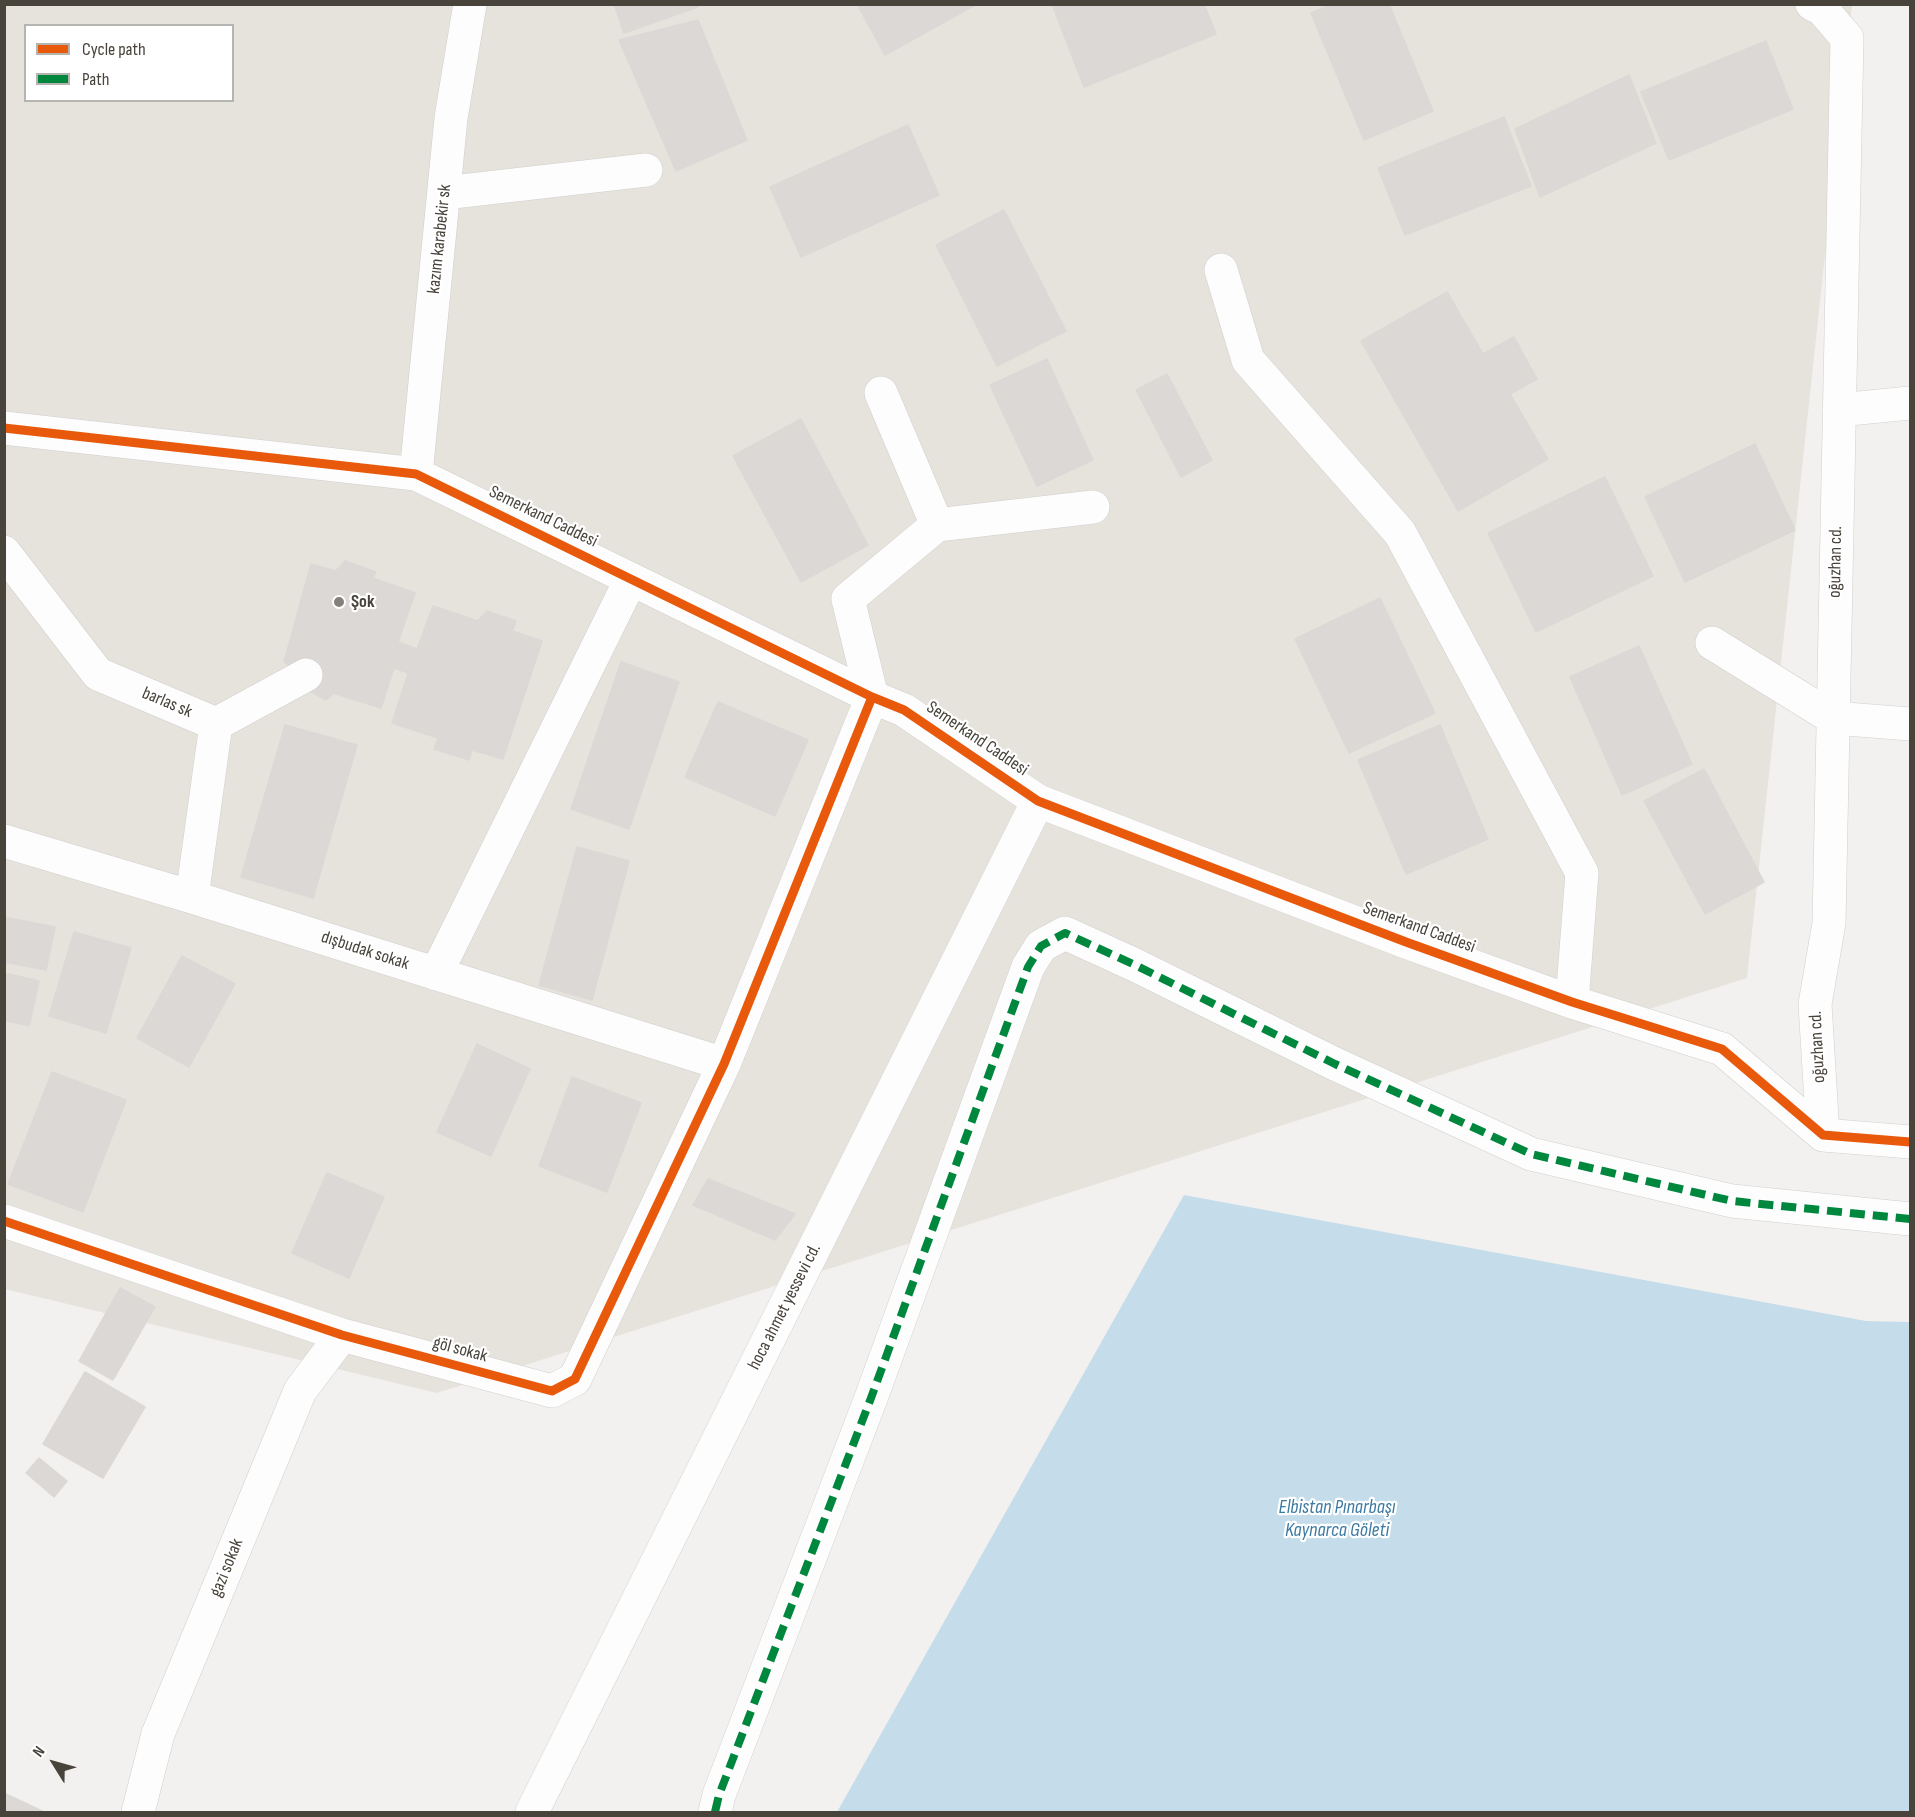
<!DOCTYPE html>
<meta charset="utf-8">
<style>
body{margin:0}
#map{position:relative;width:1915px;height:1817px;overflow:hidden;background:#f3f1ef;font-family:"Sofia Sans Condensed",sans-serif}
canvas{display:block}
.frame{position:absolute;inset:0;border:6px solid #48433b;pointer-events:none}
.legend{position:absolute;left:24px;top:24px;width:210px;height:78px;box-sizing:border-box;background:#fff;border:2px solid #b6b4b1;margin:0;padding:8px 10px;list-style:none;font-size:18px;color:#48433b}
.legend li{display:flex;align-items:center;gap:12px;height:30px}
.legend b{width:30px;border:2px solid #b6b4b1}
.north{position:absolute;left:24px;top:1733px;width:60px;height:60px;-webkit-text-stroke:4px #fff;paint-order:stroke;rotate:307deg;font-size:16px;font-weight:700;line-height:24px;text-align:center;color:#48433b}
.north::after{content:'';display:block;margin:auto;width:21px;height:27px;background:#48433b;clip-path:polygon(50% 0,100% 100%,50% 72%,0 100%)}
</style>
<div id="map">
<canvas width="1915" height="1817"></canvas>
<div class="frame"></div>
<ul class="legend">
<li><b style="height:8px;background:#e8590c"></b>Cycle path</li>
<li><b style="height:8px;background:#00873e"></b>Path</li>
</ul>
<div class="north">N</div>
</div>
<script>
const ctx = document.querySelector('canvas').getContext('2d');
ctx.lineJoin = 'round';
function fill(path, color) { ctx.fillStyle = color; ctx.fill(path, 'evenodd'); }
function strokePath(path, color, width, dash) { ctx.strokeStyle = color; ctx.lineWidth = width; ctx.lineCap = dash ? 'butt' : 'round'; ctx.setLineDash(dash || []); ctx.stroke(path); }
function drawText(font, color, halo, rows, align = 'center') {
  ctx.font = font + ' "Sofia Sans Condensed",sans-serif'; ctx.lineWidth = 4.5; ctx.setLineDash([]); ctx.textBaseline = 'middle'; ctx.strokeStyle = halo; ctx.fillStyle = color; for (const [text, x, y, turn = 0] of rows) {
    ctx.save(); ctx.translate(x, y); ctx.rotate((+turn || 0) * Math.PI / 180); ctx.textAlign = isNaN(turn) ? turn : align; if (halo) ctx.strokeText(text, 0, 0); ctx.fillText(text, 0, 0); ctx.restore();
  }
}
const residential = new Path2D(`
 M5 5H1852L1747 978 437 1393 5 1289ZM26 26H232V100H26Z`);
const water = new Path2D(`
 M1184 1195 1866 1321 1910 1322V1812H837Z`);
const building = new Path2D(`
 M614 4H697L698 7 624 33Z
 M857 4H977L885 55Z
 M1052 4H1204L1216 34 1084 87Z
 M1332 4H1389L1433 111 1364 140 1311 13Z
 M698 20 747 140 676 171 619 40Z
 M1766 41 1793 109 1669 160 1641 92Z
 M1629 75 1656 143 1540 197 1515 129Z
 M1504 117 1531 186 1405 235 1378 168Z
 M908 125 939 195 801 257 770 187Z
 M1004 210 1066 331 997 366 936 245Z
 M1447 292 1483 354 1514 337 1537 379 1510 394 1548 459 1458 511 1361 341Z
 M1047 359 1093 460 1037 486 990 385Z
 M1167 374 1212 460 1181 477 1136 390Z
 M801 419 868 545 801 582 733 456Z
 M1755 444 1795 530 1685 582 1645 497Z
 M1605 477 1653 576 1536 632 1488 533Z
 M345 561 376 572 373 578 415 593 398 642 417 649 433 606 478 621 487 611 516 621 512 631 542 641 503 759 472 750 469 760 434 749 438 738 392 723 408 673 394 668 381 708 333 693 326 700 303 687 306 675 284 662 311 564 336 571Z
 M1380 598 1435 713 1349 753 1295 639Z
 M1639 646 1692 764 1622 795 1570 677Z
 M621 662 679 682 629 829 571 809Z
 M718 702 808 740 775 816 685 777Z
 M285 725 357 745 313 898 241 877Z
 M1440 725 1488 839 1406 874 1358 760Z
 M1704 769 1764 882 1705 914 1644 801Z
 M577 847 629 861 592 1000 539 985Z
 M4 917 55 927 46 970 4 962Z
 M74 932 131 948 106 1033 49 1016Z
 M182 956 235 984 189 1067 137 1038Z
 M4 973 39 981 29 1026 4 1020Z
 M477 1044 530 1069 491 1156 437 1132Z
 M52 1072 126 1100 83 1212 8 1184Z
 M572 1077 641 1103 607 1192 539 1166Z
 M327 1173 384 1197 349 1278 292 1253Z
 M708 1179 795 1214 775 1240 693 1205Z
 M120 1288 155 1307 113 1380 79 1361Z
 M85 1372 145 1407 103 1478 43 1444Z
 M39 1458 67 1481 54 1497 26 1473Z
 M4 1793 44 1812H4Z`);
const minor = new Path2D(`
 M1812 4 1822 9 1847 38 1829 923 1815 1004 1823 1135
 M444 193 646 170
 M1221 270 1248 360 1400 533 1582 873 1572 1002
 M1839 410 1910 403
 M4 428 416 474 872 697 904 710 1038 801 1406 942 1572 1002 1722 1049 1823 1135 1910 1142
 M416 474 451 118 470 4
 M937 525 1093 507
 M4 552 98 674 216 724 192 897
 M1712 643 1833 718 1910 724
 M216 724 306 675
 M4 841 192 897 724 1064
 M436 974 631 579
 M4 1221 342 1335 552 1391 575 1379 724 1064 872 697 848 599 937 525 881 393
 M138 1812 158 1734 300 1391 342 1335
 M532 1812 1038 801
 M715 1812 719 1795 871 1398 1028 967 1041 946 1065 933 1135 965 1335 1064 1531 1154 1732 1201 1910 1219`);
const quiet = new Path2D(`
 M715 1812 719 1795 871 1398 1028 967 1041 946 1065 933 1135 965 1335 1064 1531 1154 1732 1201 1910 1219`);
const cycleway = new Path2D(`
 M4 428 416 474 872 697 904 710 1038 801 1406 942 1572 1002 1722 1049 1823 1135 1910 1142
 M4 1221 342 1335 552 1391 575 1379 724 1064 872 697`);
const markers = [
 [339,602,6,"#84807a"]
];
const streetNames = [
 ["kazım karabekir sk",440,239,-84],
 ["Semerkand Caddesi",543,517,26],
 ["oğuzhan cd.",1836,562,-89],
 ["barlas sk",167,703,23],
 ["Semerkand Caddesi",977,739,34],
 ["Semerkand Caddesi",1419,928,20],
 ["dışbudak sokak",365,951,18],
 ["oğuzhan cd.",1818,1047,-93],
 ["hoca ahmet yessevi cd.",785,1307,-63],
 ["göl sokak",460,1350,15],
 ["gazi sokak",227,1568,-68]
];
const poiNames = [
 ["Şok",351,602]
];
const waterNames = [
 ["Elbistan Pınarbaşı",1337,1508],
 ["Kaynarca Göleti",1337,1531]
];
fill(residential, '#e6e3dd');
fill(water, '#c5ddeb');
fill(building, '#dbd8d6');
strokePath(building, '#dbd8d5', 1.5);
strokePath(minor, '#d1cfcc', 34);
strokePath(minor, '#fdfdfd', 33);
strokePath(quiet, '#00873e', 8, [15, 8]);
strokePath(cycleway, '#e8590c', 9);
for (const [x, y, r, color] of markers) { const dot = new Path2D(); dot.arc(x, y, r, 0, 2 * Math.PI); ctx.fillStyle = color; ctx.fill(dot); strokePath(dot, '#fff', 2); }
drawText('18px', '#48433b', '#fff', streetNames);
drawText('bold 18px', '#48433b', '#fff', poiNames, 'left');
drawText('italic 20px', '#3d7aa1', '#fff', waterNames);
</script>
